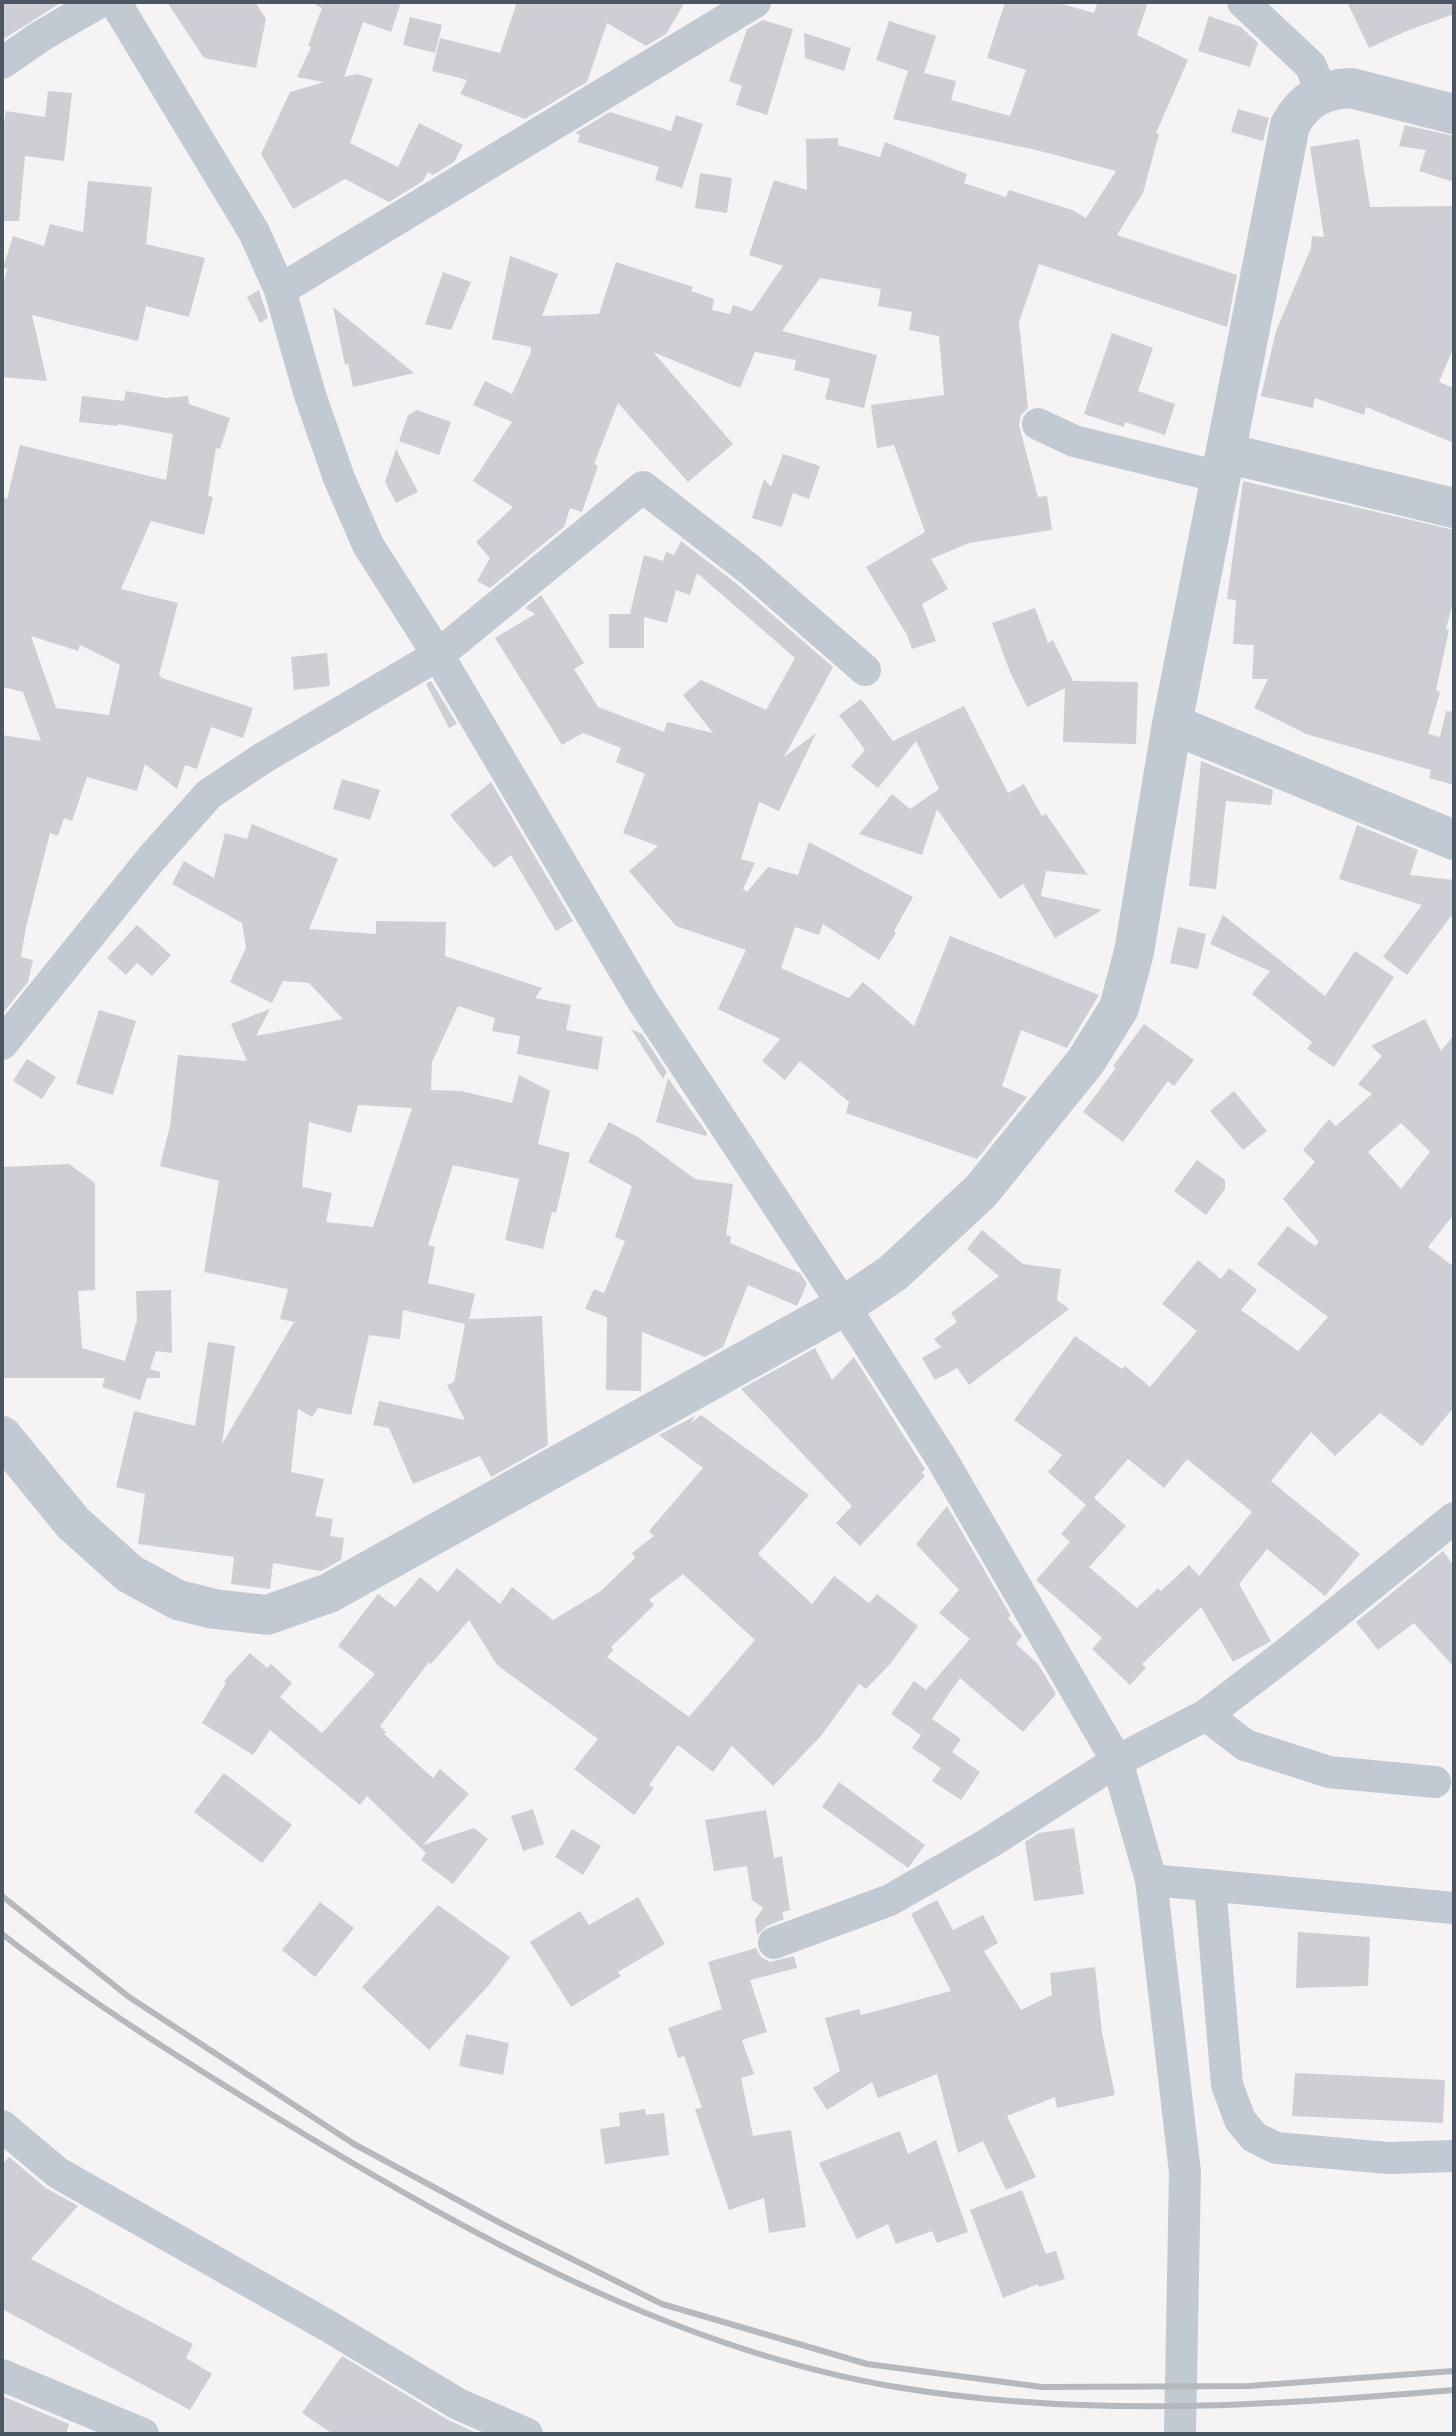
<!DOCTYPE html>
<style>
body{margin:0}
#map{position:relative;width:1456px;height:2436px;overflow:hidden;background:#f5f3f3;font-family:"DM Sans",sans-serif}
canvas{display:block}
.frame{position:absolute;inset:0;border:4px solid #4a5661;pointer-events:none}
</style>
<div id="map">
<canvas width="1456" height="2436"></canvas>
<div class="frame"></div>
</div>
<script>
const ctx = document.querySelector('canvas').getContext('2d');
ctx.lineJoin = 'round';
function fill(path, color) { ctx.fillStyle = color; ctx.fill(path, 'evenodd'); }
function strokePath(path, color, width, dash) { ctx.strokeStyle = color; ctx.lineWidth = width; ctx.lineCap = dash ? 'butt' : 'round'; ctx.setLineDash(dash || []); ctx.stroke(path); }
const building = new Path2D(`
 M2 2H62L2 40Z
 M167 2H255L266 19 256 68 204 58Z
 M317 2H401L391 32 363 22 344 77 357 74 373 79 350 143 398 167 419 123 463 145 454 162 433 175 428 172 423 181 389 202 345 179 293 209 261 154 290 92 324 82 297 77 311 47 308 46 322 8 316 5Z
 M517 2H685L666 34 646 46 607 23 587 82 525 119 460 94 467 80 432 71 440 38 500 53Z
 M1005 2H1055L1094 13 1098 2H1148L1137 35 1188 60 1156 133 1159 134 1143 193 1117 235 1237 275 1227 327 1039 264 1019 322 1028 408 1021 415 1019 425 1038 497 1047 496 1052 530 969 543 931 559 948 589 922 604 936 641 912 649 907 635 866 567 925 532 894 445 877 448 871 405 944 395 939 336 909 330 912 312 878 306 881 289 820 278 782 331 877 355 864 408 825 399 830 379 794 370 796 360 755 352 740 388 653 352 733 444 688 482 618 403 594 464 598 466 582 512 570 508 564 527 490 588 477 581 490 558 476 542 513 507 473 481 512 422 473 405 485 381 512 394 531 352V347L492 339 510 256 558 274 542 316 599 314 616 262 693 287 691 291 714 299 712 310 730 314 733 305 752 311 783 266 749 255 774 180 807 190 806 139 838 138V145L880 157 885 142 967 174 964 183 1006 197 1009 190 1072 210 1086 218 1116 171 1036 150 893 119 908 71 876 60 889 21 936 36 924 73 956 81 951 100 1010 116 1026 70 987 58Z
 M1347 2H1454V14L1404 32 1369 48Z
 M1209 16 1241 27 1258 43 1250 67 1198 51Z
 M410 17 442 25 435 53 403 45Z
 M763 20 793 29 767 115 736 105 742 86 729 81 747 29Z
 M804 33 851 48 844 71 805 58Z
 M48 91 72 93 64 161 25 156 19 221H2V137L6 111 45 117Z
 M1238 109 1269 118 1263 141 1231 132Z
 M610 112 671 131 676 115 703 124 682 188 655 180 659 167 578 142 580 135 575 133Z
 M1405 125 1454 136V182L1419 171 1426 150 1399 146Z
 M1359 139 1370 207 1454 206V346L1439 382 1454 388V443L1366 407 1364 415 1315 398 1313 408 1261 396 1276 331 1311 248 1312 236 1324 237 1310 147Z
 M700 173 732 178 727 213 695 208Z
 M88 181 152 187 146 244 205 258 189 317 146 306 138 341 32 315 47 381 2 377V290L7 269 3 268 13 236 44 246 50 224 83 232Z
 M443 272 471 282 451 330 425 324Z
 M259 290 268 318 260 323 247 297Z
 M333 307 414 373 353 387 348 364 345 365Z
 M1112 333 1153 348 1138 391 1175 404 1165 435 1125 422 1124 427 1084 414Z
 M126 391 166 398 188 396 189 404 230 418 220 449 216 448 208 496 213 497 204 535 151 521 121 589 178 603 159 675 162 678 253 708 243 738 211 727 197 769 185 765 177 789 145 764 137 791 87 777 72 821 64 818 58 836 50 833 26 927 21 957 33 960 28 982 2 1014V735L41 741 23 692 2 687V497L7 499 20 445 166 480 173 434 118 424V426L79 422 82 396 124 401ZM31 636 78 651 80 645 120 665 109 715 56 708Z
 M417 410 451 422 439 455 399 441 408 415Z
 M396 449 418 492 396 503 385 482Z
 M783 454 820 466 809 499 793 493 782 527 752 518 764 479 771 487Z
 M1243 481 1454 530V598L1446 629 1449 630 1436 690 1440 692 1428 734 1440 737 1446 711 1454 712V785L1429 778 1431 770 1306 734 1254 708 1268 679H1252L1254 645 1233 644 1236 600 1227 599Z
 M681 541 737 584 833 667 784 757 816 733 779 811 759 802 741 859 755 863 743 889 747 892 768 867 798 875 809 842 913 897 894 931 896 933 879 960 823 924 819 935 795 927 781 968 849 998 863 982 914 1026 950 936 1099 995 1067 1048 1021 1030 1002 1086 1027 1097 977 1159 846 1113 849 1102 800 1061 785 1080 762 1061 780 1039 718 1009 746 950 676 926 629 871 658 846 623 833 645 774 616 762 621 748 583 733 562 745 495 638 535 614 525 608 541 595 584 663 574 669 598 707 664 732 667 722 713 733 683 695 701 680 766 710 795 658 697 573 690 595 676 590 667 623 644 617V648H609V614H632L630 613 644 555 663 561 666 552 674 555Z
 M1035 608 1048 643 1053 640 1073 681 1138 682 1136 744 1063 742 1065 688 1027 707 1010 672 992 623Z
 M327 653 330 686 294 690 291 657Z
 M431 681 457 724 449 728 426 684Z
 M861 699 893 741 964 706 1008 793 1024 784 1042 816 1046 814 1088 875 1046 871 1041 896 1102 910 1055 938 1023 884 1000 899 937 809 922 855 859 834 892 794 910 809 939 789 916 741 878 788 851 766 865 750 839 715Z
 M1201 761 1273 790 1271 805 1226 801 1216 889 1189 886Z
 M342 779 380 790 370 820 333 809Z
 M491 782 573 921 556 931 511 855 494 868 450 815Z
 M252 824 338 859 309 929 376 934V921L446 922 445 956 542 988 535 998 571 1005 566 1030 603 1037 598 1070 517 1054 520 1036 492 1031 495 1018 458 1006 432 1062 431 1090 461 1091 512 1103 519 1075 550 1091 538 1144 570 1153 556 1213 552 1212 543 1249 505 1240 519 1179 453 1165 428 1245 435 1247 428 1283 475 1294 469 1319 542 1316 548 1445 491 1477 480 1456 413 1484 389 1428 373 1425 379 1401 465 1420 447 1385 454 1382 465 1324 403 1310 400 1339 369 1335 351 1415 318 1408 312 1417 298 1409 291 1472 324 1479 315 1516 333 1519 330 1536 344 1538 341 1560 321 1571 273 1563 270 1589 231 1584 234 1557 138 1544 145 1494 116 1487 134 1411 195 1426 208 1342 235 1346 222 1444 294 1322 280 1319 288 1289 204 1272 219 1181 160 1166 170 1126 178 1055 247 1061 231 1024 270 1009 256 1036 343 1019 309 983 283 981 272 1003 230 982 246 948 242 923 172 884 184 861 214 878 225 833 247 839ZM358 1105 412 1108 373 1227 326 1222 332 1193 302 1187 309 1122 351 1133Z
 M1357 825 1418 850 1410 875 1454 880V912L1407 975 1383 957 1422 905 1339 879Z
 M1223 915 1325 996 1355 951 1394 977 1334 1067 1307 1049 1312 1042 1252 994 1270 971 1210 944Z
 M137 925 171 955 152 976 137 963 126 975 107 958Z
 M1178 927 1206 934 1198 969 1170 963Z
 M99 1010 136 1021 113 1095 76 1084Z
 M1425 1019 1441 1051 1454 1035V1214L1428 1247 1454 1267V1407L1422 1446 1380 1413 1335 1456 1311 1432 1271 1481 1360 1554 1325 1596 1267 1549 1239 1584 1271 1641 1233 1662 1201 1607 1142 1664 1146 1668 1130 1685 1092 1649 1102 1638 1036 1580 1070 1542 1061 1534 1086 1505 1048 1472 1062 1455 1014 1420 1075 1336 1122 1369 1125 1366 1150 1387 1197 1331 1162 1304 1198 1260 1221 1279 1229 1268 1257 1290 1241 1310 1298 1351 1328 1317 1257 1264 1288 1226 1315 1246 1319 1242 1283 1199 1315 1162 1303 1150 1329 1119 1336 1126 1372 1094 1358 1084 1382 1056 1371 1046ZM1401 1123 1430 1152 1401 1189 1368 1152ZM1128 1459 1164 1488 1187 1459 1252 1512 1199 1576 1189 1565 1161 1591 1158 1588 1137 1608 1089 1567 1126 1526 1094 1498Z
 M1144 1024 1194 1060 1174 1086 1168 1081 1123 1142 1083 1112 1116 1068 1113 1066Z
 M631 1029 642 1034 667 1072 663 1079Z
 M27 1059 56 1077 42 1099 13 1081Z
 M668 1078 707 1133 706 1136 656 1122Z
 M1234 1091 1267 1131 1243 1150 1210 1111Z
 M609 1122 638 1137 695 1179 733 1184 726 1235 731 1236 730 1243 800 1273 807 1284 797 1306 748 1285 723 1347 705 1357 642 1332 641 1391 606 1390 607 1317 585 1309 594 1289 604 1293 625 1241 615 1237 632 1186 588 1162Z
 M1197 1160 1225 1180V1189L1206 1215 1174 1191Z
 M69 1164 95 1183V1290L78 1291 82 1348 125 1361 137 1320 136 1291 171 1290 172 1353 156 1351 150 1369 160 1372V1378H147L140 1400 102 1387 105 1378H2V1167Z
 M982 1230 1023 1264 1061 1269 1057 1300 1069 1309 969 1385 957 1368 935 1380 922 1358 941 1347 934 1339 957 1322 951 1313 999 1276 967 1249Z
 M815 1348 832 1380 854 1357 925 1469 922 1472 925 1476 860 1546 836 1523 852 1506 741 1389Z
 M701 1415 809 1495 758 1554 812 1604 834 1576 869 1603 877 1594 918 1626 891 1663 866 1689 859 1684 820 1737 773 1786 732 1746 713 1772 678 1745 649 1785 654 1788 634 1815 574 1769 598 1739 497 1665 469 1620 431 1664 429 1662 380 1726 386 1732 384 1734 433 1778 440 1769 469 1794 423 1845 474 1828 488 1839 453 1884 421 1860 426 1853 367 1796 360 1805 270 1730 253 1755 202 1723 226 1683 224 1681 250 1653 267 1668 271 1664 292 1683 280 1697 322 1733 375 1674 338 1646 378 1594 395 1607 420 1577 438 1592 457 1568 500 1604 512 1587 553 1620 601 1591 635 1558 632 1553 654 1536 649 1531 703 1468 659 1435 695 1416 691 1423ZM683 1574 755 1640 689 1717 607 1657 613 1650 611 1647 654 1605 649 1600Z
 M947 1506 1011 1616 1008 1618 1022 1636 1016 1644 1038 1664 1056 1694 1023 1732 960 1678 921 1735 891 1714 914 1681 926 1690 970 1639 939 1613 959 1590 916 1544Z
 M1443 1551 1454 1566V1667L1414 1623 1378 1650 1356 1622Z
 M932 1719 961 1739 941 1768 912 1748Z
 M952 1752 980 1772 961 1800 932 1781Z
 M224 1773 292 1825 262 1863 194 1812Z
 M839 1782 925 1845 908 1868 822 1807Z
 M533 1809 544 1844 523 1851 511 1816Z
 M766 1810 774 1858 782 1856 790 1910 782 1912 784 1919 767 1926 757 1935 755 1920 763 1908 752 1900 747 1866 714 1871 705 1820Z
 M1074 1828 1084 1894 1034 1901 1025 1842 1039 1833Z
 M572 1829 601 1846 583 1875 555 1857Z
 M638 1897 665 1944 618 1972 621 1976 571 2007 530 1942 580 1911 589 1925Z
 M937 1900 953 1930 983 1915 998 1943 984 1951 1021 2010 1052 1995 1050 1973 1095 1967 1102 2033 1115 2095 1057 2108 1055 2097 1007 2116 1036 2177 1006 2190 983 2141 958 2153 937 2074 878 2098 872 2082 827 2110 813 2088 840 2071 825 2018 859 2009 861 2015 951 1991 911 1914Z
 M320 1902 354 1928 315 1977 282 1950Z
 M438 1905 510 1957 489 1985 429 2050 362 1987Z
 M1298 1932 1370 1937 1368 1986 1296 1988Z
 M756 1948 761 1957 770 1962 794 1956 797 1968 750 1980 767 2032 742 2040 754 2074 741 2078 753 2136 791 2130 806 2227 769 2233 764 2198 729 2210 695 2109 702 2108 684 2056 678 2058 668 2028 722 2009 708 1962Z
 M466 2034 509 2043 503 2075 459 2066Z
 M1295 2073 1445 2080 1443 2123 1292 2116Z
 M645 2109 646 2115 664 2113 669 2155 605 2164 600 2129 620 2126 619 2113Z
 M900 2131 908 2154 936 2140 968 2232 937 2243 932 2231 896 2244 888 2224 857 2239 819 2163Z
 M9 2157 46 2188 78 2206 31 2259 193 2344 186 2358 212 2374 190 2410 2 2309V2165Z
 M1022 2190 1046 2254 1056 2251 1065 2279 1039 2287 1038 2284 1003 2298 970 2210Z
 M342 2356 448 2420 479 2434H333L302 2413Z
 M2 2396 69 2424 66 2434H2Z`);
const minor = new Path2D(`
 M115 2 254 232 280 290 310 395 339 478 368 545 438 655 642 1000 844 1306 940 1456 1117 1761 1151 1880 1185 2172 1180 2434
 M1243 2 1311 66 1321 93
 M2 63 41 36 100 2
 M280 290 755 2
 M1038 424 1074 441 1220 477
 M2 1044 151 859 209 794 263 758 438 655 643 487 749 569 865 670
 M1206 1715 1245 1745 1329 1772 1435 1782
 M1151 1880 1454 1908
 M1210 1885 1227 2085 1240 2120 1254 2137 1276 2148 1388 2158 1454 2156
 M774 1943 890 1900 989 1843 1117 1761 1206 1715 1287 1653 1454 1518
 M2 2126 58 2173 328 2326 458 2404 527 2434
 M2 2375 143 2434`);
const tertiary = new Path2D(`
 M1226 453 1454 508
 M1172 724 1454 840
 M2 1436 73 1523 130 1574 178 1600 214 1609 267 1615 329 1593 844 1306 893 1273 981 1191 1086 1061 1119 1008 1134 952 1172 724 1290 125C1304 100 1322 89 1351 88L1454 114`);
const rail = new Path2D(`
 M2 1896 129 1997 354 2144 502 2224 662 2304 867 2364 1042 2387 1249 2386 1454 2371
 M2 1934C91 2003 187 2063 284 2122 471 2236 677 2350 896 2387 1081 2418 1268 2406 1454 2390`);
fill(building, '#cdcfd5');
strokePath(minor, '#c1cad2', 32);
strokePath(tertiary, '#c1cad2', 40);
strokePath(rail, '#b5b8bd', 6);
</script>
